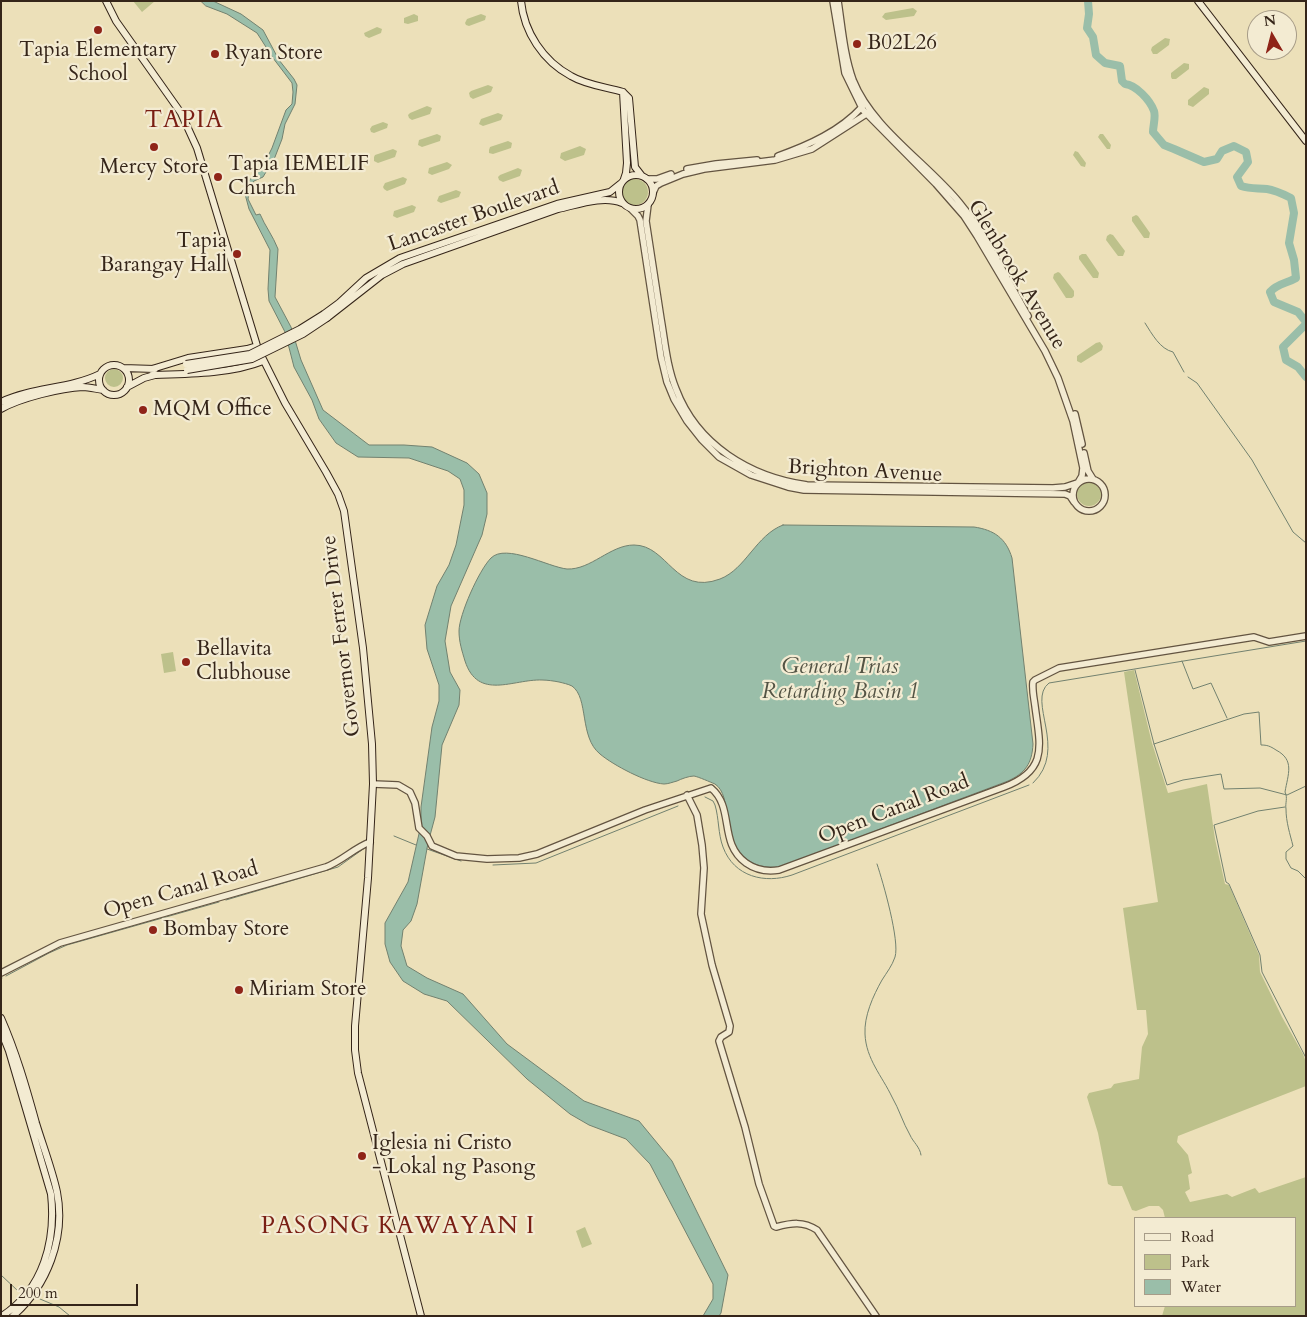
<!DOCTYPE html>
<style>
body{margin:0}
#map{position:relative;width:1307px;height:1317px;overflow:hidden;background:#ece0b9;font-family:Cardo,serif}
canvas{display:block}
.frame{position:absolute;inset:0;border:2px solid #352519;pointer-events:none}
.legend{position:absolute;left:1134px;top:1217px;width:162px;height:90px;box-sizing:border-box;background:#f3ebd2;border:1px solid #a79c88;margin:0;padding:6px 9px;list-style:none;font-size:15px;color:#352519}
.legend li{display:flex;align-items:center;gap:10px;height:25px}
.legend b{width:25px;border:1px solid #a79c88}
.north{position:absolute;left:1247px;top:10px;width:50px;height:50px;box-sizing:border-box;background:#f3ebd2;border:1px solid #a79c88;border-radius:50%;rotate:352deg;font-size:14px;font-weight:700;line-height:20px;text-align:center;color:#352519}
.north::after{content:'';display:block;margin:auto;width:18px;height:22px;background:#8f2418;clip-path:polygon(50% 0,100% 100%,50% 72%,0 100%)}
.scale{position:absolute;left:10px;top:1284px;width:128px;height:22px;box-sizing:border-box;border:2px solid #352519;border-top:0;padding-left:6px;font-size:15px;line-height:18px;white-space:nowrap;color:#352519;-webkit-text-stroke:4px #f3ebd2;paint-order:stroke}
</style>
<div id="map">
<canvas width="1307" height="1317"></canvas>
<div class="frame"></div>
<ul class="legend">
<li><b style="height:6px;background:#f3ebd2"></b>Road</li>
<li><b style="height:14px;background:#bdc18b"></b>Park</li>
<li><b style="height:14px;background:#9abea9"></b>Water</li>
</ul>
<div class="north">N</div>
<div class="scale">200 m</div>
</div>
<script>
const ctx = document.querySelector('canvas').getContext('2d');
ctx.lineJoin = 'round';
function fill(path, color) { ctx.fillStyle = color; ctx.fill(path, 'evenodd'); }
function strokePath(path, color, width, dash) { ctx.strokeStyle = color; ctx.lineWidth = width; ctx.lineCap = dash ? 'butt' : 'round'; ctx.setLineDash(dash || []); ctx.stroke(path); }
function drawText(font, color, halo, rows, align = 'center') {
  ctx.font = font + ' Cardo,serif'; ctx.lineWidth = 4.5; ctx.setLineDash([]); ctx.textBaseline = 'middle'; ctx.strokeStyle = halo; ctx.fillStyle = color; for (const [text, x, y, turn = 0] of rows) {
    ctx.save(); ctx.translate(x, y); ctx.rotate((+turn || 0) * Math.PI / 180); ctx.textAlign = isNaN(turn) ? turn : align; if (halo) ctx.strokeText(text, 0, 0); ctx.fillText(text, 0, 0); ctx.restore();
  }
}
const green = new Path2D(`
 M133 1H155L142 12Z
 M913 8 917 11 914 16 886 20 882 17 885 13Z
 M414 14 418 16V21L408 24 404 23V18Z
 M481 14 486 16 485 20 469 26 466 25 465 23 467 19Z
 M377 27 382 29 381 33 369 38 365 36 364 33Z
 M1165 38 1170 39 1169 45 1157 54H1153L1151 50 1152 47Z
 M1184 63 1189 64V69L1176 79H1172L1171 77V73Z
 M488 85 493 87 491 92 473 99 470 97 469 93 471 91Z
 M1204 87 1209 89V94L1193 107 1188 105V100Z
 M427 106 432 108 430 114 412 120 409 118 408 115 410 113Z
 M498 113 503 115 501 120 483 126 479 124 481 119Z
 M383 122 388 124 387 128 374 133 371 132 370 129 372 126Z
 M437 134 441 136 440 141 422 147 418 145 419 140Z
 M1100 134H1103L1111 145 1110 149H1107L1098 137Z
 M508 141 512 143 511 148 493 154 489 153V150L490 147Z
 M580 146 586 149 584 155 565 161 560 158 561 153Z
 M393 149 397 151 395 157 378 163 374 161V157L375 155Z
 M1075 151 1078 152 1086 163 1085 167 1081 166 1073 155Z
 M447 162 452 165 449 169 432 175 428 173 429 168Z
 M518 168 522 170 520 176 503 182 499 180 498 177 500 175Z
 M403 177 407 179 405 184 387 191 384 189 383 187 385 183Z
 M622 192a13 13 0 1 1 26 0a13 13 0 1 1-26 0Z
 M456 190 461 192 459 197 441 203 437 201 439 196Z
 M412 205 416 207 414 212 397 218 393 216 394 211Z
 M1136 215 1138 216 1150 233 1149 238H1144L1132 221V217Z
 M1110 234 1113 235 1125 251 1123 256H1118L1106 240 1107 236Z
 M1082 254H1086L1099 273 1098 278H1093L1079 259V256Z
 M1058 272 1060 273 1074 291V296L1072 298H1066L1053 278 1054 274Z
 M1100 342 1103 346 1102 350 1081 363 1077 361V356L1096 343Z
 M105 378a9 9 0 1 1 18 0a9 9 0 1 1-18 0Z
 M1077 494a12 12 0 1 1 24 0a12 12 0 1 1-24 0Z
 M173 652 176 671 164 673 161 654Z
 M1134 670 1152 743 1168 793 1207 784 1215 839 1225 884 1229 885 1259 955 1260 972 1282 1017 1303 1054 1306 1062V1086L1178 1136 1177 1142 1188 1155 1192 1173 1188 1175 1190 1189 1185 1192 1190 1202 1227 1194 1232 1197 1255 1188 1259 1193 1306 1177V1316H1162L1165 1306H1296V1218H1165L1163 1210 1159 1206H1149L1136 1211 1132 1210 1122 1186H1112L1108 1184 1098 1133 1087 1097 1089 1093 1111 1088 1114 1084 1139 1079 1142 1047 1148 1034 1146 1010H1137L1123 908 1158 902 1124 672Z
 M585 1227 592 1244 582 1248 576 1231Z`);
const water = new Path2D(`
 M201 1H213L241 14 263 30 279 60 294 79 297 85 295 104 285 124 282 139 275 157 263 177 254 181 250 186 248 199 256 215 260 214C265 226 273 236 278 249L275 297 291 327 301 360 323 410 369 445H404L432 447 467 463 479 474 487 493V514L482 535 451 606 445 641 450 672 460 690 459 705 442 745 435 817 428 843 417 904 411 921 403 930 401 946 407 966 427 978 463 994 507 1044 584 1101 639 1121 672 1161 728 1275 721 1313 719 1316H703L713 1299V1284L650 1164 626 1139 589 1125 570 1114 527 1079 447 1001 424 994 403 981 390 962 385 944V923L408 882 421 825V807L432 727 439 701V685L427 649 425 625 437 586 449 565 456 545 464 505V490L460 479 448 471 409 458 358 457 336 443 319 419 312 400 294 367 285 332 269 301 268 289 270 250 249 209 245 194 247 183 264 164 272 148 286 110 292 104 293 92 292 83 273 58 257 33 227 14 206 6Z
 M783 525 974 527C994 530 1006 538 1012 558L1033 744C1032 764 1025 773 1008 781L780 867C765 868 754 866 743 856 721 837 733 796 715 784 710 782 699 777 694 776 689 776 681 779 677 781 673 782 668 784 664 784 647 783 613 765 600 754 579 737 589 698 572 686 568 684 563 683 559 682 554 681 547 680 542 680 513 679 478 701 465 661 462 651 459 642 459 631 459 615 479 570 491 558 506 543 548 567 567 569 591 570 610 545 634 545 668 545 675 596 720 579 746 569 756 535 783 525Z`);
const stream = new Path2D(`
 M1145 323C1152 334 1160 349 1173 352L1184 372
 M1188 377 1197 383 1252 460 1293 532 1306 543
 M1182 661 1193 689 1211 683 1227 718
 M1135 670 1154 744 1167 785 1183 780 1221 774 1224 789 1260 788 1287 795 1306 786
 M1154 744 1244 714 1259 712 1261 745C1267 745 1270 746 1276 750 1295 760 1288 774 1285 792 1288 798 1285 803 1286 809 1286 822 1290 834 1293 846L1286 852V859L1291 868 1298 871 1306 879
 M1033 783C1069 749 1026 701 1049 683L1306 641
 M705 797 713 801 715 805C719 818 718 834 723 847 734 877 765 884 792 875L1029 785
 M1285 807 1258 811 1214 825 1226 882 1229 884 1260 955 1262 972 1306 1058
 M394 836 416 845
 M427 849 461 861
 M877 864C883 882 900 941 895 957 892 966 887 972 882 980 873 996 864 1016 865 1034 866 1059 882 1076 892 1097 899 1109 903 1123 910 1135 913 1142 920 1147 921 1155
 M493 865 536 863 678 806
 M226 900 338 867 366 847
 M6 976 49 953 67 945 219 902
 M1 978H2
 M1 1275 18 1291
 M40 1299 59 1307 70 1316`);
const river = new Path2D(`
 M1088 1 1089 14 1087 28 1093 37 1096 55 1105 63 1120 66 1122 81 1125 84C1136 85 1150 100 1154 111 1156 117 1153 126 1153 132L1164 145 1174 149 1204 162 1217 159 1222 151 1234 146 1246 152 1248 162 1237 177 1241 186C1250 189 1257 188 1267 189 1275 190 1283 194 1291 198L1294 213 1289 243 1294 260 1296 278C1286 284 1278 283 1270 292L1274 302 1298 312 1306 322
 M1306 324 1283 347 1286 360 1298 367 1306 377`);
const tertiary = new Path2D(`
 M833 1 845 73 863 110 936 184 964 216 977 236 1045 351 1058 378 1073 421 1083 468 1082 476 1079 481
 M838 1C842 27 844 55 853 80 872 128 926 162 959 202 987 236 1006 278 1028 316
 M778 156C809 145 840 131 862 107
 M687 169 716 164 757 160
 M647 179H657L671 174
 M653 193 656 186 661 183 683 174 704 169 775 160 812 149 868 113
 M648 205 646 221C651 254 656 286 661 319 665 342 667 367 676 389 697 445 750 477 807 485L1053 488 1065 487 1077 483
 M631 209 638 216 640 220 661 357 667 382 674 399 687 421 702 440 719 457 751 475 788 487 804 490 1065 494 1070 496 1074 502
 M1075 414 1082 444
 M1084 453 1088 471 1093 479
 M1073 495a16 16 0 1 1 32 0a16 16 0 1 1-32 0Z
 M373 784 398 785 410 792 415 803 419 828 427 836 432 846 456 856 487 859 519 858 537 854 645 810 711 788C735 808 718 843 746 863 756 870 767 872 779 870L1004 787C1049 770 1040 745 1035 706 1034 698 1032 690 1033 682L1035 680 1059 668 1254 637 1269 642 1306 636
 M687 795 697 815 702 845 704 868 701 914 712 965 730 1026 729 1032 721 1037 719 1041 745 1127 759 1184 774 1226 776 1227C792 1223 803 1221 817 1230L876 1316
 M1 973 60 943 326 867C342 861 354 848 370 842`);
const secondary = new Path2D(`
 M106 1 116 21 181 113 197 148 258 349 285 403 326 472 338 494 344 511 363 648 372 744 373 784 368 878 355 1026V1050L358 1073 421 1316
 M521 1C524 32 543 61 571 76 586 85 606 87 623 92L629 98 635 167 642 176
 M1198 1 1306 141
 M623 92 627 163 626 173 624 179
 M619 192a17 17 0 1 1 34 0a17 17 0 1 1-34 0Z
 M324 314 339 303 366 278 400 258 557 204 610 192 620 184
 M327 318 382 275 403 264 558 209C577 205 603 195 622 203
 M99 380a15 15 0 1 1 30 0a15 15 0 1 1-30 0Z
 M123 368 155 369
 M152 369 188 358 247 349 257 346
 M152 375C187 374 231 374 263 361
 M127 387 144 378 155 375
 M1 402C33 387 69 389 100 374
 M1 409C20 398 61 388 83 387 89 387 96 389 103 390
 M1 1018C16 1052 26 1087 36 1123 43 1146 52 1169 57 1192 66 1238 47 1286 13 1316
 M1 1031 9 1051 51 1194C56 1240 44 1289 2 1316`);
const secondaryBridge = new Path2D(`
 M186 364 250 354 300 329 324 314
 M187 370 252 359 303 334 327 318`);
const markers = [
 [98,30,5,"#8f2418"],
 [857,44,5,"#8f2418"],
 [215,54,5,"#8f2418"],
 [154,147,5,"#8f2418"],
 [218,177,5,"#8f2418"],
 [237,254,5,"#8f2418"],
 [143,410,5,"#8f2418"],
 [186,662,5,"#8f2418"],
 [153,930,5,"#8f2418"],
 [239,990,5,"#8f2418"],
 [362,1156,5,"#8f2418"]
];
const poiNames = [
 ["B02L26",867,44],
 ["Tapia Elementary",98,51,"center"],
 ["School",98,75,"center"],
 ["Ryan Store",225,54],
 ["Tapia IEMELIF",228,165],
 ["Church",228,189],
 ["Mercy Store",154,168,"center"],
 ["Tapia",227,242,"right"],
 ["Barangay Hall",227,266,"right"],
 ["MQM Office",153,410],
 ["Bellavita",196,650],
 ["Clubhouse",196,674],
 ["Bombay Store",163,930],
 ["Miriam Store",249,990],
 ["Iglesia ni Cristo",372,1144],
 ["- Lokal ng Pasong",372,1168]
];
const streetNames = [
 ["Lancaster Boulevard",474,217,-19],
 ["Glenbrook Avenue",1016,275,59],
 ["Brighton Avenue",865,472,3],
 ["Governor Ferrer Drive",342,636,-97],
 ["Open Canal Road",894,810,-21],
 ["Open Canal Road",181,891,-16]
];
const waterNames = [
 ["General Trias",840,668],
 ["Retarding Basin 1",840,693]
];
const quarterNames = [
 ["TAPIA",184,121],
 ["PASONG KAWAYAN I",398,1227]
];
fill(green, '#bdc18b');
fill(water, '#9abea9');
strokePath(water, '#72816f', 1);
strokePath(stream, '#72816f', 1);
strokePath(river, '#9abea9', 8);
strokePath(tertiary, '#635441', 8);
strokePath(secondary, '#352519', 8);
strokePath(tertiary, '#f3ebd2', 5.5);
strokePath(secondary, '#f3ebd2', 6);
strokePath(secondaryBridge, '#352519', 8, []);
strokePath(secondaryBridge, '#f3ebd2', 6);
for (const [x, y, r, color] of markers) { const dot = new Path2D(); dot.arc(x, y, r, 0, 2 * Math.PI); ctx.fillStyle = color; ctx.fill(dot); strokePath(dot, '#f3ebd2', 2); }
drawText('21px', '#352519', '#f3ebd2', poiNames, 'left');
drawText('21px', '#352519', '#f3ebd2', streetNames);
drawText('italic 22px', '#535344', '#f3ebd2', waterNames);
ctx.letterSpacing = '1px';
drawText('24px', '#7a1f14', '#f3ebd2', quarterNames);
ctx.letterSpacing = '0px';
</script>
